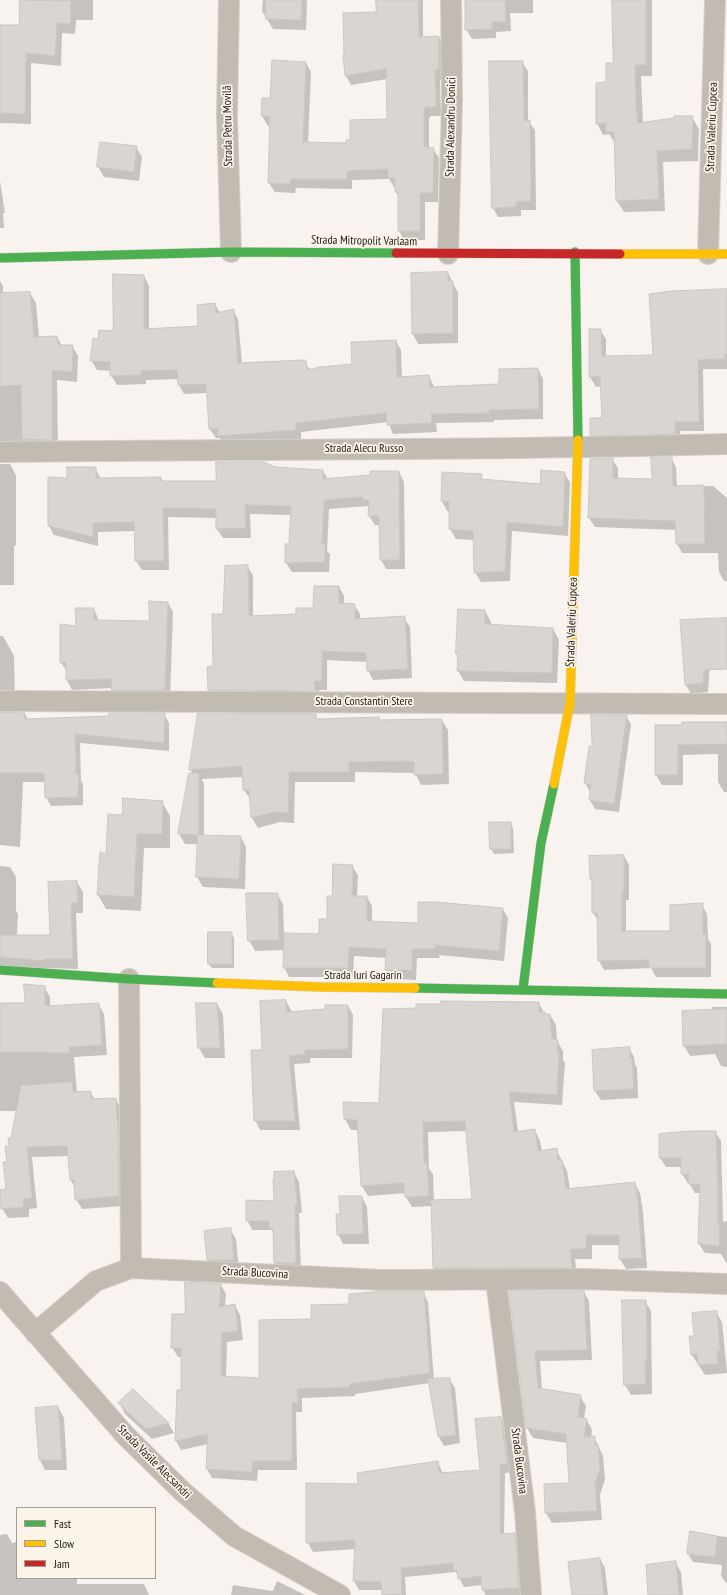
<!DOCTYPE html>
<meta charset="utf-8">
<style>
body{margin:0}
#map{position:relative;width:727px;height:1595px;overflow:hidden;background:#f8f3ee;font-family:"PT Sans Narrow",sans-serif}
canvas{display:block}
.legend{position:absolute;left:16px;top:1507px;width:140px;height:72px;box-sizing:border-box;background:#fdf4e9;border:1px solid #a39d95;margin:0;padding:5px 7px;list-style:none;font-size:12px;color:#1d1a16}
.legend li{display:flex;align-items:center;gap:8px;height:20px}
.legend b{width:20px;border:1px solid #a39d95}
</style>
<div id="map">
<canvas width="727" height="1595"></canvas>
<ul class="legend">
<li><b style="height:5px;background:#4caf50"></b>Fast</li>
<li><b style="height:5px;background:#ffc107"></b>Slow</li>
<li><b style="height:5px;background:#c62828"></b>Jam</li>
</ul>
</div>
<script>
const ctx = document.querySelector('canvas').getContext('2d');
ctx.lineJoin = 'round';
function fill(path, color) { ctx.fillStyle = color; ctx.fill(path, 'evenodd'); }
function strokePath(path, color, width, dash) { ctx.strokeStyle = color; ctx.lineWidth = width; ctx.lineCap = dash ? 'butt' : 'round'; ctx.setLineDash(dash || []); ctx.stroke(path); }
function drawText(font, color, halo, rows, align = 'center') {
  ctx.font = font + ' "PT Sans Narrow",sans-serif'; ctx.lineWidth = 3.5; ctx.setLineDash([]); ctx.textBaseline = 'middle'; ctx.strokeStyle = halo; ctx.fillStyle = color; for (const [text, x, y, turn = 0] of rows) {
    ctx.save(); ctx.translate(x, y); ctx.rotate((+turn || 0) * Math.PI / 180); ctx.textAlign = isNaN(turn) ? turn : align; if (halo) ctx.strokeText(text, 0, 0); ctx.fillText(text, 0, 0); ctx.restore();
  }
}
const shadow = new Path2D(`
 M20 0H93V20H76L75 34 62 33 61 66 31 63V124L0 123V26H20Z
 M263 0H307L306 30 273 29 262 11Z
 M377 0H423V38L439 37 444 47V79L440 80 441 116H430V118H429V148L433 149 439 158 438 202H425V240H404L399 231V197L396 192V187H394L389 179 352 180V189L296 188 295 193 275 192 269 183 271 126H268L262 116 263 99H271L306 63 311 72 308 143 347 144 388 120 387 79 351 85 346 76 377 13Z
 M466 0H533V13H510L511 31 496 32V38L472 39 466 29Z
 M613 0H652V76H641L643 123 692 117 699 129 698 161 663 162 665 211 624 212 617 201 615 143 609 134 603 135 597 123 614 64Z
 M522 62 528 71V121L535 130 536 210H521V216L498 217 493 208Z
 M136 147 142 157 139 181 104 177 98 167Z
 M0 181 5 213H3L4 228H0Z
 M448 273 458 293V343L418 344 413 334Z
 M144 276 149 286V330L199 327 215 304 220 313 233 310 238 319 242 363 305 362 310 370 353 365 396 341 401 350 402 377 429 376 434 387 500 385 538 369 543 379V419L494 420V422L436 423 437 432 393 434 388 422 301 432V439L224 445 220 438H216L210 429 208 393 184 394 179 385V379L146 380V384L117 385 111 375V371L97 370 91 360 99 340 114 333Z
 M0 281 3 286V294L30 293 36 303 39 338 57 337 62 346H72L78 356 77 382 57 380 58 450 0 452Z
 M727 290V369H703L704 431H680V443L597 445 591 435 603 419 602 386 596 387 590 377V330H600L606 339V357L654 356Z
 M671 458 676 467 677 487 713 486 727 498V581H724L719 572 718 553H682L677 544 676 530 595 527 589 518 591 460 612 459 618 468V479L653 480Z
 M0 464H10L16 475V545L14 546V585H0Z
 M95 468 101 479 161 478 163 482H217L275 468 323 471 328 479 399 472 404 482 405 569H386L381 560 380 525H375L369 516 370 509 368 506 329 509 327 551 330 554 329 572H292L286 563 290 545 292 515 250 514 251 538H223L217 529V518L168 517 169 570H142L136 561V531L98 532V546L54 535 49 526 68 479Z
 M564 473 570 482 568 536 512 531 510 581 481 582 475 572 474 540 456 539 450 529V511H447L442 501 481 475 483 480 541 485Z
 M247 566 253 575V616L297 615 314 609 339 587 344 596V604L354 605 360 614V620L404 618 410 627 412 678 373 680 368 670 367 662 327 660V690H319V700L214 699 209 690 208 667H214L224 615Z
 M168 603 173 612 170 699H117L112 688 72 690 67 680V672L61 662 77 627 94 609 99 621 150 622Z
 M485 611 491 622V626L553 629 559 640 557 683 464 681 458 671 459 657 457 654Z
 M712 629 708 692 691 694 686 685Z
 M0 636H3L14 656 15 698 0 700Z
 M0 712 25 714 28 720 164 714 169 723V751L80 743 81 780 83 784V805L51 806 46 797V782H23L20 847 0 845Z
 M315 715 318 720 379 718 381 721 442 720 448 730 449 784 421 785 415 773 355 772V782H295L294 823 280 822 258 828 252 818 251 800 244 790V777L202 779 204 784V836L241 837 246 847 245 889 203 887 197 877 199 844H185L179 834 189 774H193L190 769Z
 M626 716 631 724 619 812 595 809 590 800 591 792H590L585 783 593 747Z
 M727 723V792H724L718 782V754L683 755V785H662L656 775 683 726Z
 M162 802 170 816V848H144L141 911 106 909 98 895 107 856 123 816Z
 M510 823 513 828 514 853 494 854 491 849Z
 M624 856 629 865V900H626V932H671L702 905 707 914 708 939 711 944V977H656L651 968 604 970 599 961 598 921 593 912V882L591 879Z
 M0 866 10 867 16 877V911L18 914 17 936H51L77 882 83 892V913H76L78 969 0 967Z
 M352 866 358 875 357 897H367L372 906V923L419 924 502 908 508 918 504 961 439 955 440 958H417L416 980 392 979 386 970 387 958 354 956 353 977H289L284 967V950L255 951 249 940 277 894 283 904 284 934 320 935 328 920 333 897Z
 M231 933 234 938V968H212L209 964Z
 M44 987 50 997V1007L98 1004 104 1014 107 1055 74 1057 77 1093 90 1092 95 1100 116 1099 121 1110 124 1206 82 1209 76 1199 75 1188 71 1180 69 1156 32 1157 37 1208 29 1209V1217L8 1218 2 1208 7 1190 10 1147 18 1111H0V1004H26Z
 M286 1001 291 1010V1013L326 1010 348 1006 353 1015 352 1058H310V1063L294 1064 300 1130H260L255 1120Z
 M539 1003 545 1015H550L556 1025 557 1041 563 1051V1060L565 1063 562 1105 514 1102 518 1132 535 1130 540 1141 542 1151 556 1149 567 1171 570 1190 634 1183 640 1193 643 1212 647 1268 626 1269 620 1259V1245H592V1259H575L577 1278H440L434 1268 432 1206 412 1207 406 1197V1193L368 1196 362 1186 359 1130H351L345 1119 344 1103 380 1104ZM467 1131 473 1200 434 1201 433 1174 429 1169 428 1132Z
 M197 1004H217L223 1014 225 1058H205L199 1048Z
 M712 1007H727V1067L721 1066 715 1054 690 1056 684 1046 683 1012 712 1011Z
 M629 1048 634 1057 635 1064 637 1068 638 1098 601 1100 595 1091Z
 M715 1132 721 1141 723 1222 727 1221V1264L721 1254 705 1253 699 1244 700 1193H695L689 1183H688L682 1174V1167H666L660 1158Z
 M294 1172 299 1182 302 1213H299L301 1273H280L275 1263 274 1234 272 1230H252L247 1220 275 1202Z
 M362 1197 367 1207 369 1244H343L338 1234 341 1215Z
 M230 1229 236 1239 239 1270H214L208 1260Z
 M221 1285 226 1294 225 1307 235 1306 240 1315 243 1340 227 1342 226 1378 260 1379 312 1320 350 1305 423 1292 428 1302 434 1380 449 1379 455 1388 460 1443 444 1446 439 1437 430 1383 355 1394V1396L302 1398V1412H296L297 1470H258L257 1481 212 1478 207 1469 208 1444 181 1450 176 1441 178 1391H182V1357H178L172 1347 186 1315Z
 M510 1292H584L589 1301 592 1360 540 1361 542 1390 580 1396 586 1406 584 1419 587 1420 592 1430 591 1438 594 1437 603 1456 605 1479 600 1495 602 1520 552 1523 546 1513 570 1484 567 1443 533 1438 527 1428Z
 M623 1301H645L651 1311 652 1394 631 1395 625 1385Z
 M716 1312 722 1322 727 1373 705 1375 692 1355 695 1337Z
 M120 1404 168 1423 174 1433 152 1439 125 1414Z
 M58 1407 64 1418 67 1470H45L40 1460Z
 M501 1418 506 1427 512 1472 505 1473 504 1535 514 1534 520 1543 523 1595H486L483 1590V1585L464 1587 456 1572 405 1577 406 1595H383L382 1590H359L354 1581 355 1549 313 1552 308 1543 307 1484 360 1485 438 1462 443 1474 481 1471Z
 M691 1533 727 1537V1584L721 1576 722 1565 693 1562 688 1554Z
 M7 1534 12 1543 17 1542V1578H77V1584H144L149 1595H0V1535Z
 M600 1559 605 1568 608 1595H573Z
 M675 1562 681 1572 683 1595H649Z
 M277 1581 305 1595H231L233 1585 273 1591Z`);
const building = new Path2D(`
 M20 0 71 1 70 24 57 23 55 56 26 53 25 114 0 113V25H19Z
 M266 0H302L301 20 266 19Z
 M376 0H418L419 37 439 36V69L435 70 436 107H425V109H424V147L434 148 433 193H420V231H398V192H395V178H388V169L347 171V179H291L290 184 268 183 270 117 261 116 262 98H270L272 60 306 62 303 142 346 143V140H350V120L387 119 386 69 345 76 343 55H344L343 13 376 12Z
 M467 0H505L506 22H492V29L465 30V1Z
 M612 0H646V65H635L636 105 638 123 674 118V116H693L692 149 657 151 659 199 616 201 614 132H606V123L596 124V83L606 82V63H613Z
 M489 61H523L524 121 530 120 531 201 516 202V207L492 208Z
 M100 142 137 146 134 172 97 167Z
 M448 272V281H453V333L412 334 411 273Z
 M113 274 144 275V329L198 326 197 305 215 303 216 313 234 309 238 363 304 360 306 361 307 370 320 367 352 364 351 342 396 340 397 377 429 375 430 387 499 384V369L538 368 539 409 489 410V413L431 414 432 423 387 425 386 413 296 423V430L217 436 218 429H209L206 384 178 385 177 370 141 371V375L110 376V362L90 361 93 338 98 339 99 330 113 331Z
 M727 289V354H725V359L698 360 699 422H675V434L590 436V418H602L600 376 589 377V329H601L602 356 653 355 649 294 672 291Z
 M30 292 34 337 57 336 58 345H73L72 372 52 370V440L22 439 21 385 0 386V293Z
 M651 457H672L673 486 704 485 705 544H676L675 521 588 518 590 459 613 458V478L652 479Z
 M216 462H264L275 467 323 470V479L370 475V471H399L400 560H380L379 516H368L369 500H363V497L324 500 322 544H325V562L285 563V544H289L291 506 245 505 246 528 216 529V509L163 508 164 561H135L134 522 93 523V537L48 526V477L67 478V467H96V478L161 477V481H216Z
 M541 470 565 472 563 527 507 522 505 571 474 573 473 531 449 529V502L441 501 442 472 482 474 481 479 540 484Z
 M248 565 249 616 296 614V608H313L314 586H339V603L355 604V619L405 616 408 669 367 671 366 653 322 651V681H314L315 691 208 690 207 667 213 666 212 614H223L225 566Z
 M149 601 168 602 165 690H111L112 679 66 680V662L60 663V624L76 626 75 608H94V620L149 621Z
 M458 609 485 610V624L553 628 552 673 457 671 458 654H456Z
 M727 618V669L704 670 703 683 685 685 680 620Z
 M0 712 25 713V719L109 716V713H165L164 743 75 734 76 774H79L78 797 45 798 44 773H0Z
 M198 713 316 714V719L379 717V720L442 719 443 774 414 775V762L406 761 349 762V772H289L288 813 274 812 251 818 249 790H243L242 766 189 770Z
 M591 715H627L614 804 589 800 591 785 584 783 589 746H592Z
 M682 722H727V744L678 745V775H655V725H682Z
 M189 773H199V835L178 834Z
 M123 798 163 801 162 834H137L134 897 97 895 100 852 106 854 108 814 122 815Z
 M489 822H511V849H490Z
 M198 835 241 836 239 879 196 877Z
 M624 855V891H622V931H670V905L703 903V934H706V968H649V960L598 961 597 913H592V879H590L589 856Z
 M333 864 353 865 352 896H367V921L418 923V902H436L503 908 499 951 435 945V949H412V970H385L386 949 349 947 348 968H283L284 933 319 934V919H327V896H332Z
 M77 881 78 903H71L73 959H44V961L0 957V935H50L48 882Z
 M246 893H278L279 940 248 941Z
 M208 932H232V964H208Z
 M24 984 45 986V1006L99 1003 102 1045 69 1047 70 1053 0 1052V1003H25Z
 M286 1000 287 1012 325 1009V1005H348V1049L305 1050V1054L289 1056 295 1121H254L251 1050H262L260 1001Z
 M441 1001 539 1002V1012H545V1014H550L552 1039 558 1040 557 1052H559L557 1095 509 1092 514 1132 535 1129 538 1151 557 1148 558 1160H562L566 1189 635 1182 638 1201 642 1258 619 1259V1235H586V1249H570L572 1268H433L431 1200 472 1199 465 1121 423 1122 424 1163H427L429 1196 405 1197 404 1183 361 1186 357 1120 344 1119 343 1102 379 1103 383 1009 416 1008V1004H441Z
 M196 1003H217L220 1048H198Z
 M727 1009V1044L683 1046 682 1011Z
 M630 1047V1058H632L634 1089 594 1091 592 1050Z
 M72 1082 73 1092 91 1091V1099L116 1098 117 1121 118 1120 119 1196 75 1200 74 1180H70L67 1146 27 1147 32 1198 23 1199 24 1207 1 1209 0 1190 6 1189 3 1162H7L5 1146H9L8 1138H11L21 1086Z
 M690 1131H716L718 1185V1225H720L719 1246 698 1244 700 1184H688L689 1174H681V1158H659V1134Z
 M294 1171 297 1204H295L296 1263H274L273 1228H269V1221H246V1200L274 1201 273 1179H274V1172Z
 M339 1196H362L363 1234 337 1235 336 1214H340Z
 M231 1228 234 1260H207L204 1231Z
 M185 1282 221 1284 219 1307 235 1304 238 1331 222 1333 221 1376 259 1378V1320L311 1319V1305L349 1304V1294L385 1291H424L430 1373 350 1384V1387L297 1389 298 1403H292V1461H253L252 1472 206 1469 208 1434 175 1441 177 1390H181V1348H171L172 1314H185Z
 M584 1290 587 1350 535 1351 538 1388 581 1395 578 1417 587 1419 584 1437 595 1436V1445H598L600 1469 595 1484 597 1511 545 1513 544 1484 569 1483 566 1434 526 1428 509 1291Z
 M622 1300H646L647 1333V1361H645L646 1384 624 1385Z
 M717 1311 720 1351H717L718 1364 698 1365 697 1354 691 1355 689 1336H694L692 1313Z
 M450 1378 456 1435 438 1437 428 1379Z
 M133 1389 169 1423 146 1429 118 1403Z
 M58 1406 62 1460H39L35 1408Z
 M501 1417 507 1464H500V1534L515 1533 519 1588 482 1590 481 1576 458 1579 457 1570 454 1571 453 1563 401 1568 402 1594 382 1595 381 1582 353 1581 355 1540 306 1543V1483L358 1484 357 1473 438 1461 439 1473 480 1470 475 1419Z
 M690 1531 717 1536 715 1557 687 1554Z
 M600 1558 604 1595H572L568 1562Z
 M676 1561 679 1595H648L646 1565Z`);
const street = new Path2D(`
 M229 0 227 115 231 252
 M448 254 452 101 451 0
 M708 254 715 0
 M0 452C242 449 485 451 727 444
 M0 701 727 704
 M129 979 131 1268
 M496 1280 525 1512 531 1595
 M0 1292 126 1436 182 1491 234 1536 340 1595
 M35 1333 96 1281 131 1268 383 1280 585 1279 727 1284`);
const fast = new Path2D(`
 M575 252 578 440
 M0 258 231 252 396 253
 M0 970 129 979 217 983
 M415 988 727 994
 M523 989 541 843 554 784`);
const slow = new Path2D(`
 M620 254H727
 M554 784 570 703 578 440
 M217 983 321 987 415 988`);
const jam = new Path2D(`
 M396 253 620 254`);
const streetNames = [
 ["Strada Petru Movilă",228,126,-91],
 ["Strada Alexandru Donici",451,127,-89],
 ["Strada Valeriu Cupcea",712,127,-88],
 ["Strada Mitropolit Varlaam",364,241,1],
 ["Strada Alecu Russo",364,449],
 ["Strada Valeriu Cupcea",572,622,-88],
 ["Strada Constantin Stere",364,702],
 ["Strada Iuri Gagarin",363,976],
 ["Strada Bucovina",255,1273,3],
 ["Strada Bucovina",519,1461,83],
 ["Strada Vasile Alecsandri",154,1462,45]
];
fill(shadow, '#0003');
fill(building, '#d9d5d1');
strokePath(building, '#cbc8c3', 1);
strokePath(street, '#d4d0cc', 22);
strokePath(fast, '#d4d0cc', 10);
strokePath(slow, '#d4d0cc', 10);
strokePath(jam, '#d4d0cc', 10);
strokePath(street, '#c2bbb2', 20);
strokePath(fast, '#4caf50', 9);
strokePath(slow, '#ffc107', 9);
strokePath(jam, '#c62828', 9);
drawText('12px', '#1d1a16', '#fdf4e9', streetNames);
</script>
